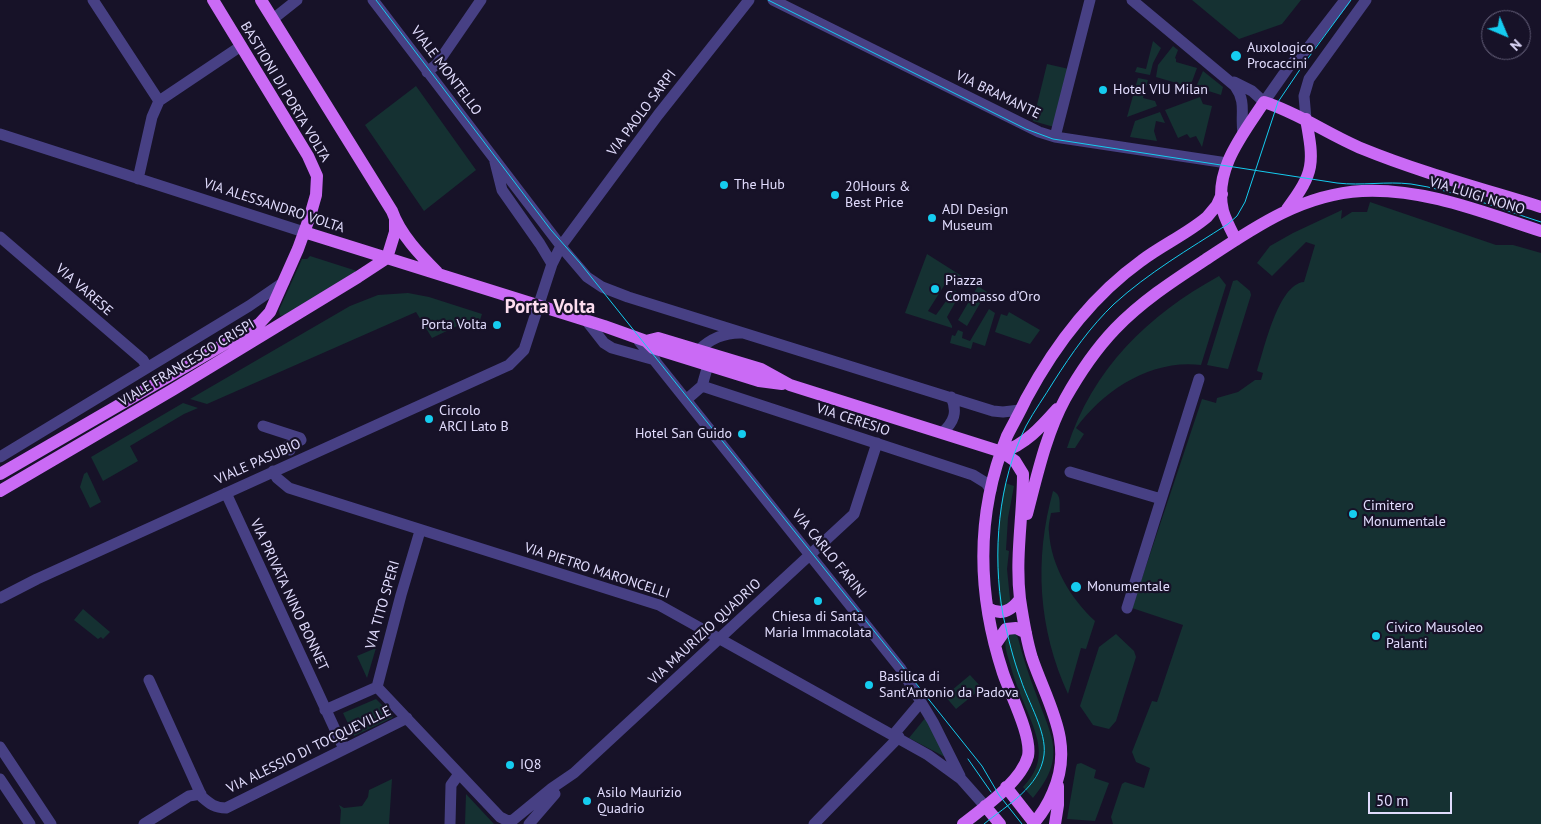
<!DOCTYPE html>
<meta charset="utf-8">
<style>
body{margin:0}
#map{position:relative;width:1541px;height:824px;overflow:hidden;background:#171228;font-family:"PT Sans",sans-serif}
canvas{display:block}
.north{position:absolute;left:1481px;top:10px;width:50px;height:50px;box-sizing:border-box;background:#171228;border:1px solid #68637d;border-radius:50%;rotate:135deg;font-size:14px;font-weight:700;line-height:20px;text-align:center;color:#e1dcfd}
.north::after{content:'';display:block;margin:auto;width:18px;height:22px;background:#15ccef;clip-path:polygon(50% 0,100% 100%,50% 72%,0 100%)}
.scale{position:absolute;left:1368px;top:792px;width:84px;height:22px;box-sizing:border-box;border:2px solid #e1dcfd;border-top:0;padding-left:6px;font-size:15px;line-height:18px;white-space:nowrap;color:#e1dcfd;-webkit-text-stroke:4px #171228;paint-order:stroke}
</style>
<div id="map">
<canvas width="1541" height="824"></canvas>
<div class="north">N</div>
<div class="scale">50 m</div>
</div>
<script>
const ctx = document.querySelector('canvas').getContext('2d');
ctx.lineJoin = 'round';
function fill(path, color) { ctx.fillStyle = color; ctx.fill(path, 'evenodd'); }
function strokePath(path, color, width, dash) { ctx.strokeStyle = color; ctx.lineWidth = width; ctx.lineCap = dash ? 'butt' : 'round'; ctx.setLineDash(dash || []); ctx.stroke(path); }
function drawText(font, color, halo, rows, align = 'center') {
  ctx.font = font + ' "PT Sans",sans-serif'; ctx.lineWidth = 4.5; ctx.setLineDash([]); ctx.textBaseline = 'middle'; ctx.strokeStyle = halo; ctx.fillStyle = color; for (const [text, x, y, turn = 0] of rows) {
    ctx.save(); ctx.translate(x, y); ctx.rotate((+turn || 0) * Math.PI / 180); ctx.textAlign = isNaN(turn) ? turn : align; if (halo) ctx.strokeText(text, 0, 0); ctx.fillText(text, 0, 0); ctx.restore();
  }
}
const green = new Path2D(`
 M1192 0H1301L1282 24 1239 39Z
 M1153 41 1161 48 1153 63 1150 75 1135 72 1137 67 1146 69Z
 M1173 46 1178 50 1175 58 1176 59V62L1197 68 1190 87 1156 77 1158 65Z
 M1047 64 1069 69 1054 127 1033 121Z
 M1203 71 1223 87 1221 95 1196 87Z
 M1138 78 1148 80 1143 98 1155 101 1157 106 1127 117Z
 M416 86 476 170 424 211 365 125Z
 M1200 97 1203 104 1212 106 1202 147 1196 136 1190 138 1187 134 1178 138 1165 110Z
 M1160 112 1165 123 1156 121 1154 131 1157 141 1130 137 1135 121Z
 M1370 202 1496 245H1513L1541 253V824H1113L1111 817 1122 784 1125 782 1144 788 1150 768 1136 762 1132 752 1152 701 1157 702 1183 625 1132 608 1202 399 1216 403 1217 398 1238 392 1255 380H1261L1263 373 1257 371C1264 350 1278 284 1304 282L1315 245 1306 242 1272 276 1257 263 1270 246 1293 233 1342 210 1341 219 1352 212H1367Z
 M927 254 968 280 963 287 957 285 958 276 952 273 928 311 936 315 954 290 960 294 947 317 952 326V328L905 313Z
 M310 256 360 272 285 315 280 316 279 310 302 259H307Z
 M1219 276 1226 285 1201 365C1151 359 1104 390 1076 428L1084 434 1075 448H1067C1093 368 1147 316 1219 276Z
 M1237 280 1250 291 1251 295 1228 369 1207 365 1233 281Z
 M978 286 996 298 995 303 983 298 967 326 958 320Z
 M408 293 429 297 482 314 480 320 474 318 432 338 416 312 207 404 190 399 350 306 378 295Z
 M989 309 995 313 985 346 973 342 971 349 950 343 952 335 955 336 958 330 963 332 962 338 970 341Z
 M1009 312 1040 330 1030 344 995 332 1001 314 1007 316Z
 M183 403 198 408 184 414 130 446 138 461 103 481 91 457Z
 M87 472 101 502 90 508 80 487 84 474Z
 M1005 483 1014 486 1008 518 1006 550 1009 551 1007 569 1010 599V602L1000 607C995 565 997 525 1005 483Z
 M1053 491C1062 495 1059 504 1060 512L1051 513C1050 519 1048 526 1049 532 1051 566 1071 599 1095 621L1086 649 1081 648 1068 694C1038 628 1034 560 1053 491Z
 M83 609 110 632 103 639 101 637 98 639 74 620Z
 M1007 634H1016L1018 638C1023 657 1029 676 1036 694 1052 738 1067 757 1033 798L1023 787C1049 760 1038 738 1026 708 1020 694 1014 679 1010 664 1007 653 1003 645 1007 634Z
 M1116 634 1134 651 1136 657 1116 721 1109 729 1093 725 1080 706 1099 647Z
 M376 648 367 678 357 656Z
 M970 675 982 688 956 709 945 696Z
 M376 699 393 716 392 718 354 736 343 713Z
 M926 717 945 757 909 738Z
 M1081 763 1096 770 1094 778 1109 783 1095 821 1067 819 1076 767 1077 764Z
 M392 779 389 824H340L341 810 339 805 344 808 362 806 368 797 369 790Z
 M466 794 494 824H465Z`);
const minor = new Path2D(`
 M93 0 159 101
 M373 0 564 250 587 277 602 287 628 297 993 411 1003 412 1020 410
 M773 0 1039 132 1055 137 1227 163
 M1132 0 1235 86C1247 103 1240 114 1243 133
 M273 19 297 0
 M427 72 437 64 481 0
 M1234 82 1252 91 1264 102 1290 65 1307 49 1345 0
 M1306 119 1304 96 1309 79 1366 0
 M0 134 304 232
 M1055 137 1090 0
 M495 162 502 190 540 244 552 264
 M138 179 152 117 159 101 241 46
 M0 237 143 360 147 367
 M586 320 604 343 612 348 655 360
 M639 341 901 669 933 722 960 776
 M699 350C711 338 724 333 740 333
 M702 386 973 475 986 483 991 490
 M686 400 702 386 708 365
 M263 426 300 438 301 440 288 446 290 450
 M942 433C954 422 958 412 951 397
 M0 457 249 306 284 282
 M273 471 277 478 289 488 659 605 928 755 961 779 985 806
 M1070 472 1161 499
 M226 493 344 749
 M0 598 37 579 509 365 524 350 552 264 561 246 658 115 749 0
 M1127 608 1199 379
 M149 680 202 797C210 804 215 808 226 808L407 718
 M377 687 500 817 508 821 513 820 552 788 574 773 854 514 877 443
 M377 687 401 595 420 531
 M325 710 377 687
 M894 734 921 702
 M0 747 51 824
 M0 779 30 824
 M144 824 189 796 201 794
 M450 824 451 785 459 774
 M529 824 555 794
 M814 824 899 737`);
const major = new Path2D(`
 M261 0 392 211C400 234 420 255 437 272
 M1287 209C1315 172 1314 163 1306 119
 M304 232 604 326 646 341 653 348 759 381 782 384
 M1236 240C1231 230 1226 221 1223 211 1213 170 1243 134 1264 102 1299 113 1329 135 1363 149 1419 172 1483 189 1541 207
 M387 258 395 232V220
 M646 341 658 338 761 369 790 385 1002 452 1015 461 1023 474C1023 516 1015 557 1020 599 1023 619 1026 639 1032 658 1048 705 1075 743 1053 792 1048 804 1041 815 1033 824
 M1002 452C1025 445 1041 427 1057 409
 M0 474 259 324 270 312 298 249 310 216 316 195 317 176 308 156 213 0
 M0 491 174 389 358 277 387 258
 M1027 514C1037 476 1046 434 1065 399 1079 374 1095 350 1115 329 1142 301 1173 281 1205 260 1253 228 1302 194 1362 191 1424 188 1482 212 1541 231
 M988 608C1001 616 1011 611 1020 599
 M995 645 1006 629 1016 628 1026 633
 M1006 787 1035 824
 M985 806 1000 824
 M963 824C983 808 1021 782 1028 756 1032 736 1010 694 1003 673 977 594 975 515 1007 436 1013 424 1020 412 1026 399 1055 345 1091 297 1141 261 1162 245 1187 234 1207 217L1217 205 1222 194
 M1055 824 1058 805V786`);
const tram = new Path2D(`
 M376 0 551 230 580 263 982 766 999 795 1022 824
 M768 0 1026 129 1053 139 1337 183C1362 186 1386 181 1411 184 1453 190 1500 209 1541 222
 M968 759 991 792
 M984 824C1007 805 1040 787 1044 755 1047 732 1028 702 1021 680 1013 659 1008 637 1003 615 992 553 998 482 1026 426 1034 411 1045 396 1054 381 1072 353 1090 327 1114 304 1148 273 1189 249 1228 224L1237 216 1245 202 1278 102 1303 65 1351 0`);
const markers = [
 [1236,56,6,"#15ccef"],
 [1103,90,5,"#15ccef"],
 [724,185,5,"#15ccef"],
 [835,195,5,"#15ccef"],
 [932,218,5,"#15ccef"],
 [935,289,5,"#15ccef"],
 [497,325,5,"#15ccef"],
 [429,419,5,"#15ccef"],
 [742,434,5,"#15ccef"],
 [1353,514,5,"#15ccef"],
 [1076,587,6,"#15ccef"],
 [818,601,5,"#15ccef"],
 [1376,636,5,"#15ccef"],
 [869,685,5,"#15ccef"],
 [510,765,5,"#15ccef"],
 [587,801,5,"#15ccef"]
];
const poiNames = [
 ["Auxologico",1247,48],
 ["Procaccini",1247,64],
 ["Hotel VIU Milan",1113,90],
 ["The Hub",734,185],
 ["20Hours &",845,187],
 ["Best Price",845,203],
 ["ADI Design",942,210],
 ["Museum",942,226],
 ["Piazza",945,281],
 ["Compasso d’Oro",945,297],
 ["Porta Volta",487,325,"right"],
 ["Circolo",439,411],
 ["ARCI Lato B",439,427],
 ["Hotel San Guido",732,434,"right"],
 ["Cimitero",1363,506],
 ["Monumentale",1363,522],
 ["Monumentale",1087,587],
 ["Chiesa di Santa",818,617,"center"],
 ["Maria Immacolata",818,633,"center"],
 ["Civico Mausoleo",1386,628],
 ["Palanti",1386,644],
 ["Basilica di",879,677],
 ["Sant'Antonio da Padova",879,693],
 ["IQ8",520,765],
 ["Asilo Maurizio",597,793],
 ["Quadrio",597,809]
];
const streetNames = [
 ["VIALE MONTELLO",446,71,53],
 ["BASTIONI DI PORTA VOLTA",285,92,59],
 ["VIA BRAMANTE",998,95,26],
 ["VIA PAOLO SARPI",642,113,-53],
 ["VIA LUIGI NONO",1477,196,17],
 ["VIA ALESSANDRO VOLTA",274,206,18],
 ["VIA VARESE",84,290,41],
 ["VIALE FRANCESCO CRISPI",187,363,-31],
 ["VIA CERESIO",853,420,18],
 ["VIALE PASUBIO",258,462,-24],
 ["VIA CARLO FARINI",829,554,51],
 ["VIA PIETRO MARONCELLI",597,571,18],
 ["VIA PRIVATA NINO BONNET",289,595,65],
 ["VIA TITO SPERI",383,605,-74],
 ["VIA MAURIZIO QUADRIO",705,632,-43],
 ["VIA ALESSIO DI TOCQUEVILLE",309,750,-26]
];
const districtNames = [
 ["Porta Volta",550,308]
];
fill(green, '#153132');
strokePath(minor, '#474084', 11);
strokePath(major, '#ca6af5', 12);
strokePath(tram, '#15ccef', 1);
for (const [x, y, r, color] of markers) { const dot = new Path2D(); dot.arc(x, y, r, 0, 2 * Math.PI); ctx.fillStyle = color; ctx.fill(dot); strokePath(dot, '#171228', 2); }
drawText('14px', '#e1dcfd', '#171228', poiNames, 'left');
drawText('14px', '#e1dcfd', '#171228', streetNames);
drawText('bold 19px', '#fdddef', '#171228', districtNames);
</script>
